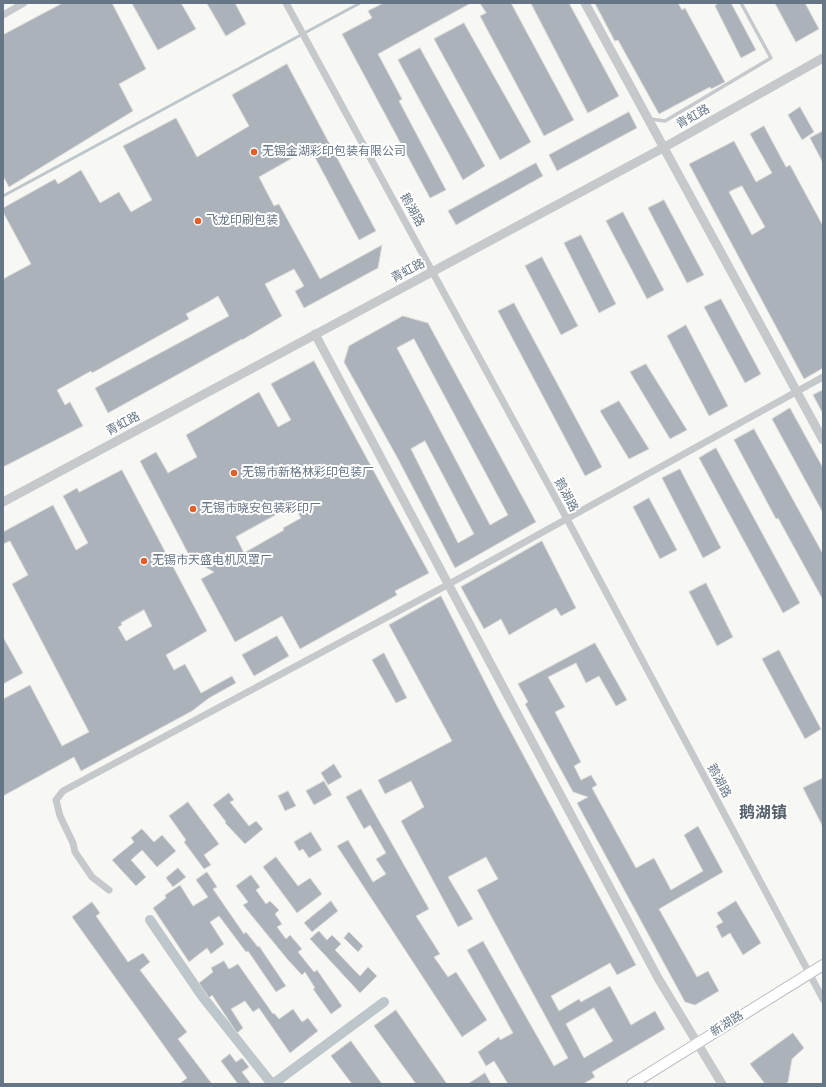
<!DOCTYPE html>
<meta charset="utf-8">
<style>
body{margin:0}
#map{position:relative;width:826px;height:1087px;overflow:hidden;background:#f7f8f4;font-family:"Open Sans",sans-serif}
canvas{display:block}
.frame{position:absolute;inset:0;border:4px solid #667686;pointer-events:none}
</style>
<div id="map">
<canvas width="826" height="1087"></canvas>
<div class="frame"></div>
</div>
<script>
const ctx = document.querySelector('canvas').getContext('2d');
ctx.lineJoin = 'round';
function strokePath(path, color, width, dash) { ctx.strokeStyle = color; ctx.lineWidth = width; ctx.lineCap = dash ? 'butt' : 'round'; ctx.setLineDash(dash || []); ctx.stroke(path); }
function fill(path, color) { ctx.fillStyle = color; ctx.fill(path, 'evenodd'); }
function drawText(font, color, halo, rows, align = 'center') {
  ctx.font = font + ' "Open Sans","Noto Sans SC",sans-serif'; ctx.lineWidth = 4; ctx.setLineDash([]); ctx.textBaseline = 'middle'; ctx.strokeStyle = halo; ctx.fillStyle = color; for (const [text, x, y, turn = 0] of rows) {
    ctx.save(); ctx.translate(x, y); ctx.rotate((+turn || 0) * Math.PI / 180); ctx.textAlign = isNaN(turn) ? turn : align; if (halo) ctx.strokeText(text, 0, 0); ctx.fillText(text, 0, 0); ctx.restore();
  }
}
const stream = new Path2D(`
 M3 196 360 3`);
const canal = new Path2D(`
 M150 920 202 996 272 1084
 M273 1084 384 1002`);
const building = new Path2D(`
 M63 3H112L146 69 119 84 133 111 9 187 3 176V35Z
 M132 3H181L196 29 158 50Z
 M207 3H235L246 24 226 36Z
 M384 3H471L378 54 402 99 399 101 446 190 430 198 342 34 372 18 368 11Z
 M480 3H511L574 120 544 136 480 16 486 13Z
 M531 3H569L619 96 588 113Z
 M595 3H678L682 10 685 8 725 82 711 89 710 87 659 114 618 40 615 41Z
 M719 3H731L756 50 741 58 715 6Z
 M775 3H805L819 29 796 42Z
 M464 23 531 142 500 160 434 39Z
 M420 48 485 166 463 180 398 60Z
 M287 64 376 231 359 240 310 148 259 177 274 206 279 204 320 279 382 245 378 268 304 308 295 291 304 286 294 269 265 284 282 316 242 340V339L108 413 95 388 229 316 218 296 208 302 186 314 189 319 92 373 91 371 57 390 65 405 70 402 83 426 3 467V279L31 264 3 212V208L55 179 58 184 81 170 100 203 119 192 131 212 152 200 123 146 176 118 197 157 249 126 232 95Z
 M800 107 814 132 802 140 788 115Z
 M629 112 637 128 557 171 549 155Z
 M764 126 786 167 790 165 823 226V368L804 379 689 164 734 141 756 182 772 173 750 134ZM742 186 765 227 752 235 729 192Z
 M823 131V163L810 138Z
 M536 163 543 176 456 225 448 211Z
 M664 200 704 275 687 283 648 208Z
 M623 212 664 290 647 299 606 221Z
 M581 235 616 304 599 313 564 243Z
 M542 257 578 326 561 335 525 266Z
 M721 299 761 374 745 383 704 307Z
 M514 303 602 467 585 476 498 311Z
 M403 316 428 323 536 522 455 568 397 457 344 362 349 346ZM414 339 508 515 490 525 397 348ZM425 441 474 534 458 543 411 449Z
 M686 325 728 406 709 416 667 336Z
 M314 361 429 573 395 591 397 595 300 649 282 616 235 642 201 579 214 572 191 559 140 461 156 452 168 473 197 457 186 435 259 392 278 427 291 420 271 384ZM294 505 301 518 283 528 284 530 244 553 236 537Z
 M646 364 687 430 670 439 630 372Z
 M823 390V414L813 395Z
 M619 401 649 449 629 459 600 411Z
 M790 408 823 468V513L772 419Z
 M754 429 823 554V600L778 518 776 519 734 440Z
 M716 448 800 603 783 613 699 458Z
 M680 469 721 548 703 558 662 478Z
 M122 470 207 631 166 655 174 670 185 664 201 693 232 676 236 683 209 698 192 711 81 771 74 757 3 796V699L30 685 62 746 89 732 12 584 28 575 10 541 3 544V532L53 505 76 550 88 543 63 496 77 488 79 492ZM144 610 152 626 126 641 118 627 122 625 121 623Z
 M649 498 677 550 660 559 633 507Z
 M542 541 576 608 561 616 556 608 509 635 501 619 484 629 461 587Z
 M706 583 733 637 717 646 689 592Z
 M441 596 497 706 636 965 617 975 610 963 551 996 559 1011 579 999 581 1002 610 986 631 1025 655 1011 665 1029 592 1072 595 1077 583 1084H508L494 1061 486 1066 478 1052 499 1037 500 1040 513 1033 467 950 483 941 554 1066 568 1058 477 890 498 879 486 857 448 877 473 919 458 927 401 821 424 807 411 781 385 794 378 780 452 741 389 625ZM594 1008 613 1041 584 1058 566 1024Z
 M277 636 289 656 254 676 242 655Z
 M3 637 23 673 3 684Z
 M595 643 627 700 616 706 599 676 586 683 576 663 548 677 565 707 555 712 581 762 574 766 581 780 591 775 597 785 592 788 636 868 654 858 671 890 703 871 684 835 698 826 723 872 659 909 697 977 708 971 719 991 695 1005 685 1002 577 803 588 797 573 792 525 704 528 702 518 684Z
 M779 650 821 729 805 739 762 659Z
 M384 653 407 698 396 703 372 660Z
 M334 764 342 777 328 785 321 773Z
 M823 778V827L803 788Z
 M324 781 332 795 314 805 306 791Z
 M361 789 429 909 416 916 440 954 434 957 448 977 456 972 487 1020 462 1037 337 846 348 840 373 882 386 874 376 859 386 853 370 825 364 829 346 797Z
 M288 791 296 806 285 811 278 796Z
 M229 793 234 800 230 802 249 826 256 821 263 829 245 844 225 823 226 822 213 805Z
 M188 802 219 844 204 855 211 865 204 869 184 842 186 840 169 816Z
 M142 829 154 842 162 835 176 851 157 867 142 850 131 860 146 877 136 886 112 860 134 842 131 838Z
 M311 832 322 850 309 858 303 849 299 851 294 842Z
 M276 857 298 886 310 878 322 894 297 913 263 867Z
 M178 868 186 877 173 887 166 878Z
 M207 872 217 887 213 889 244 934 246 932 258 947 259 946 286 986 276 992 248 951 246 952 219 916 210 922 224 944 211 954 207 948 189 962 153 908 166 898 165 895 180 885 193 906 208 897 196 880Z
 M251 875 260 887 256 890 266 904 270 901 279 910 275 914 282 924 277 927 286 939 290 935 302 949 298 952 314 972 317 970 342 1006 331 1014 313 989 315 988 305 972 302 975 288 960 243 905 248 902 236 886Z
 M331 901 338 911 312 932 304 923Z
 M736 901 761 943 743 955 730 933 722 938 716 926 723 922 717 913Z
 M92 902 100 913 96 916 128 962 143 953 150 962 140 970 187 1032 178 1039 212 1084H179L187 1078 72 917Z
 M319 931 327 940 332 935 341 944 335 950 360 976 368 967 377 976 360 993 310 939Z
 M349 932 363 946 358 952 344 938Z
 M224 961 229 969 238 964 273 1014 274 1013 279 1019 293 1009 302 1022 308 1018 318 1031 290 1053 259 1008 253 1012 245 1001 231 1009 243 1028 237 1033 212 995 209 998 199 983 213 972 211 968Z
 M396 1010 447 1084H416L374 1026Z
 M793 1033 804 1048 792 1059 788 1082 785 1084H765L750 1064Z
 M351 1041 382 1084H352L331 1056Z
 M230 1054 236 1062 242 1058 249 1067 242 1072 251 1084H238L221 1061Z
 M485 1073 491 1084H468Z`);
const service = new Path2D(`
 M650 119 665 121 771 58 741 3`);
const minor = new Path2D(`
 M286 3 567 519 823 999
 M3 15 24 3
 M109 890 92 877 75 852 73 843 60 816 56 800 63 791 449 584 823 377`);
const tertiary = new Path2D(`
 M585 3 823 440
 M315 334 658 978 722 1084
 M3 502 663 148 823 58`);
const secondary = new Path2D(`
 M632 1084 823 965`);
const markers = [
 [254,152,4,"#e65d26"],
 [198,221,4,"#e65d26"],
 [234,473,4,"#e65d26"],
 [193,509,4,"#e65d26"],
 [144,561,4,"#e65d26"]
];
const streetNames = [
 ["青虹路",693,117,-29],
 ["鹅湖路",412,210,61],
 ["青虹路",408,271,-28],
 ["青虹路",123,424,-28],
 ["鹅湖路",566,495,62],
 ["鹅湖路",719,781,62],
 ["新湖路",727,1024,-32]
];
const poiNames = [
 ["无锡金湖彩印包装有限公司",262,152],
 ["飞龙印刷包装",206,221],
 ["无锡市新格林彩印包装厂",242,473],
 ["无锡市晓安包装彩印厂",201,509],
 ["无锡市天盛电机风罩厂",152,561]
];
const districtNames = [
 ["鹅湖镇",763,813]
];
strokePath(stream, '#bdc7cb', 3);
strokePath(canal, '#bdc7cb', 10);
fill(building, '#abb2b9');
strokePath(building, '#d9d9d7', 1);
strokePath(secondary, '#b7bcc1', 12);
strokePath(service, '#c5c9cc', 3.5);
strokePath(minor, '#c5c9cc', 7);
strokePath(tertiary, '#c5c9cc', 9);
strokePath(secondary, '#fff', 10);
for (const [x, y, r, color] of markers) { const dot = new Path2D(); dot.arc(x, y, r, 0, 2 * Math.PI); ctx.fillStyle = color; ctx.fill(dot); strokePath(dot, '#fff', 1.5); }
drawText('12px', '#667686', '#fff', streetNames);
drawText('12px', '#667686', '#fff', poiNames, 'left');
drawText('bold 16px', '#54606b', '#fff', districtNames);
</script>
